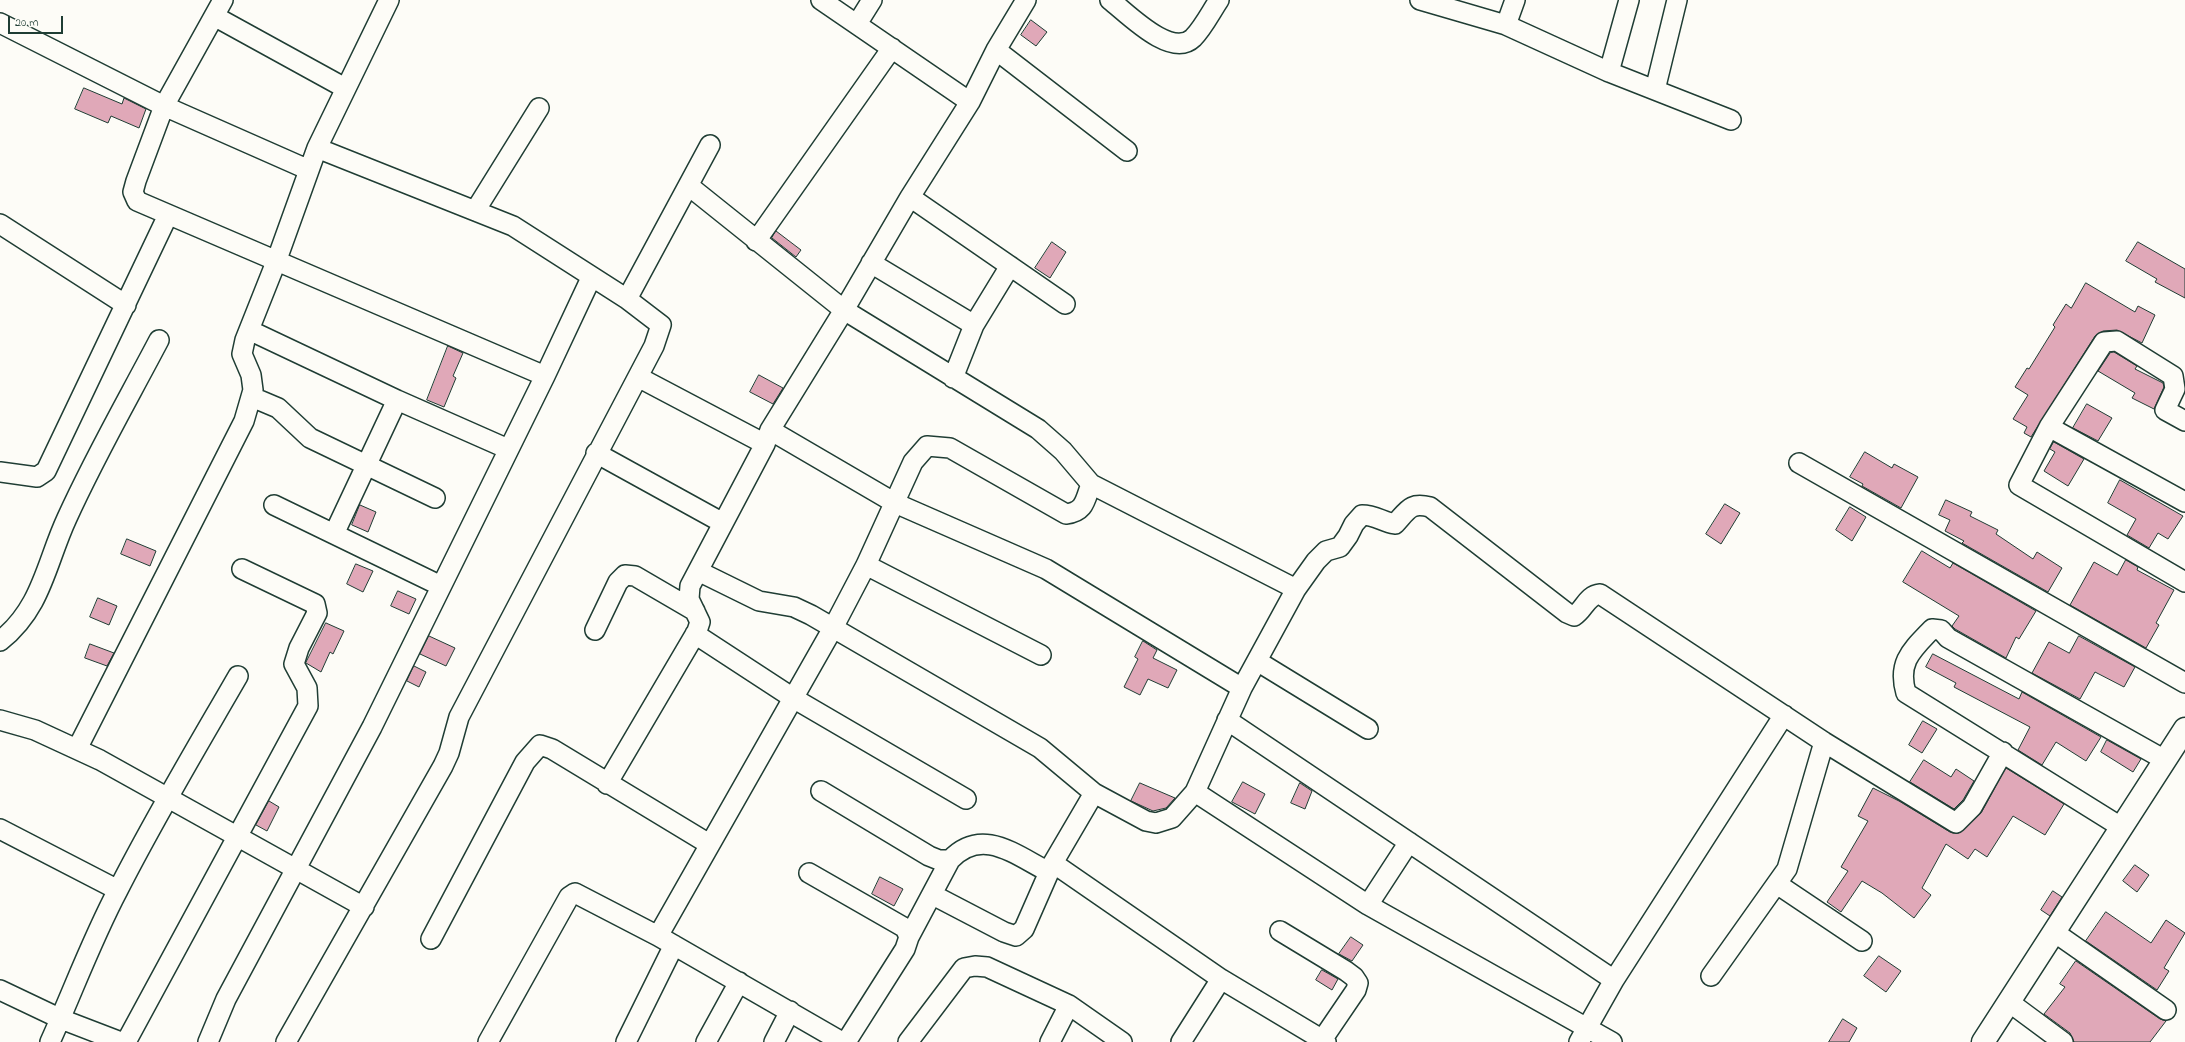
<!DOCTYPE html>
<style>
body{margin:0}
#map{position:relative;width:2185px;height:1042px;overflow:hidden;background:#fdfcf7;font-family:"Indie Flower",sans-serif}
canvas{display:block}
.scale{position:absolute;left:8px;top:16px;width:55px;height:18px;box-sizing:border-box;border:2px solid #1f3d34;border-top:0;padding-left:5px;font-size:12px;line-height:14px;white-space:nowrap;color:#1f3d34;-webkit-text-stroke:3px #fdfcf7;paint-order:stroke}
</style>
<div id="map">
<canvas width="2185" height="1042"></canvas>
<div class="scale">20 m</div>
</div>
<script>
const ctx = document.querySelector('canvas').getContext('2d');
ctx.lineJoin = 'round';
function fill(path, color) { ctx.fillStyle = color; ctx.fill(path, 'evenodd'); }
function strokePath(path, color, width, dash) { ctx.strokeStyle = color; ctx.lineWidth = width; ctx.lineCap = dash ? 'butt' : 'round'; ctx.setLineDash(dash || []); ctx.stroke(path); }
const building = new Path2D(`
 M1031 20 1047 32 1036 46 1021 35Z
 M84 88 122 104 124 98 146 109 139 128 111 116 108 123 75 109Z
 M776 231 801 250 796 257 772 238Z
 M1052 242 1066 252 1050 278 1035 268Z
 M2138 242 2185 269V298L2155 282 2157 279 2126 261Z
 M2086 283 2135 312 2138 306 2155 315 2142 343 2117 330 2103 331 2095 336 2031 437 2024 433 2027 427 2013 419 2028 395 2015 387 2027 368 2029 369 2055 327 2053 325 2066 304 2071 308Z
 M448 346 463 353 453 376 456 378 444 407 427 400Z
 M2114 352 2137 366 2135 369 2163 383 2164 387 2154 409 2132 398 2135 393 2098 371 2110 353Z
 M759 375 783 388 773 404 750 392Z
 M2087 404 2112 418 2098 441 2073 428Z
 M2054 442 2084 459 2068 486 2044 471 2055 452 2050 449Z
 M1865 452 1892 468 1894 464 1918 477 1901 508 1862 486 1863 484 1850 477Z
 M2120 480 2183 516 2168 539 2158 533 2149 548 2127 535 2136 519 2108 503Z
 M1946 500 1972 512 1970 516 1998 530 1996 534 2033 559 2037 552 2062 568 2048 592 1962 543 1964 541 1945 531 1950 520 1939 515Z
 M1725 504 1740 513 1721 544 1706 534Z
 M360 505 376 512 368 532 352 525Z
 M1850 507 1866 517 1852 541 1836 530Z
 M127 539 156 551 150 566 121 554Z
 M1922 551 1950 568 1953 563 2036 611 2019 639 2016 637 2006 658 1955 629 1952 626 1959 616 1903 582Z
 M2126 560 2138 567 2137 570 2174 590 2156 623 2159 625 2146 648 2070 605 2094 562 2117 575Z
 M356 564 373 571 363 592 347 584Z
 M398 591 416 599 409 614 391 606Z
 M98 598 117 606 109 625 90 617Z
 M326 623 344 631 333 654 330 652 321 672 306 663Z
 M429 636 455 648 446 666 420 654Z
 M2079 636 2135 667 2124 687 2095 672 2080 699 2032 673 2049 642 2069 653Z
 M1143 641 1157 650 1153 658 1177 670 1168 688 1148 679 1140 695 1124 687 1138 659 1135 657Z
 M90 644 114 653 107 666 85 658Z
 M1933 654 2019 699 2022 692 2101 737 2086 761 2056 742 2042 765 2018 750 2030 727 1954 687 1956 683 1926 667Z
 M414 666 426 672 419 687 407 681Z
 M1923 721 1937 729 1922 753 1909 745Z
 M2107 740 2141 759 2133 772 2101 752Z
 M1924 760 1951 777 1956 769 1974 781 1963 800 1954 809 1910 782Z
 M2006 768 2064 804 2045 835 2013 816 1987 857 1975 849 1968 859 1946 844 1922 888 1931 895 1914 918 1882 893 1862 881 1841 912 1827 902 1848 871 1841 867 1868 821 1858 816 1873 788 1899 801 1950 832 1959 833 1981 813Z
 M1243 782 1265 794 1255 814 1232 802Z
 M1140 783 1175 798 1166 808 1153 811 1131 801Z
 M1300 783 1312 791 1305 809 1291 803Z
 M269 801 279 807 267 831 256 825Z
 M2135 865 2149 875 2137 892 2123 881Z
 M880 877 903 889 894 906 872 894Z
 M2053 891 2062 897 2050 916 2041 910Z
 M2106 912 2151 943 2166 920 2185 933 2164 968 2169 971 2157 990 2086 941Z
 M1351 937 1363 945 1352 961 1339 954Z
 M1879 956 1901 971 1886 992 1864 976Z
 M2076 961 2160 1019 2166 1021 2150 1042H2074L2070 1033 2044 1014 2065 987 2060 984Z
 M1322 970 1338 979 1332 990 1316 980Z
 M1843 1019 1857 1028 1849 1042H1829Z`);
const street = new Path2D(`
 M223 0 164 106 136 181 133 192 137 201 545 376
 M821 0 970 102
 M1110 0C1127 13 1171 59 1193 38 1203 28 1211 12 1219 0
 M1420 0 1506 25 1609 72 1731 120
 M214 16 345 88
 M0 23 164 106 309 170
 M857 24 872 0
 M1506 25 1515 0
 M996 50 1127 151
 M1609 72 1629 0
 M1655 90 1677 0
 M689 186 844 310 1038 429 1063 451 1091 484 1296 589
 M910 197 1065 304
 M475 211 539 108
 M0 224 126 305
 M756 241 892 48
 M871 263 974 325
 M627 299 710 145
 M249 330 397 400 508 449
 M638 377 765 444
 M953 378 974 325 1010 266
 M252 397 278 408 310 438 435 498
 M2185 421 2165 410 2175 389 2173 376 2117 341 2104 342 2049 427 2019 485 2185 582
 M2049 427 2185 502
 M770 430 895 503 1046 569 1242 688
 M596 453 723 523
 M1799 463 2185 683
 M0 472 37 477 46 471 168 215
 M274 505 441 586
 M334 534 397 400
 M866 565 1041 655
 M698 571 759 601 794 607 811 615 1040 748 1094 793
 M595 630 618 582 625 575 635 576 695 611
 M695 634 793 698 966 799
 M0 641C42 608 46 563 67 518 94 458 128 399 159 340
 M1257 661 1368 729
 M0 720 35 730 100 760 364 907
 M1227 720 1614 980
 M77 749 244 421 253 390 251 375 242 354 245 340 276 262 317 148 389 0
 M607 784 697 631 700 622 689 599 690 586 765 444 770 430 844 310 910 197 970 102 996 50 1026 0
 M821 791 929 856 939 860H950C982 826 1015 855 1049 872
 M1195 792 1368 905 1612 1042
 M2121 827 1906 693C1897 662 1912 650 1932 629L1941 630 1948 638 2165 760
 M0 829 118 890
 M1053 863 1221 979 1326 1042
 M809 873 905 928 909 937 905 949 846 1042
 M1777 884 1862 941
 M933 895 1004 932 1016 936 1024 929 1053 863 1094 793 1146 821 1156 823 1172 818 1195 792 1242 688 1296 589 1316 561 1326 551 1340 547 1348 536 1354 524 1362 515C1375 515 1383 522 1395 524 1408 510 1410 502 1430 507L1567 613 1574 616C1584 610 1587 595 1600 594L1824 742 1956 823 1972 807 2003 752
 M1368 905 1409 842
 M1280 931 1346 971 1354 977 1358 983 1356 990 1322 1040
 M2054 932 2166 1010
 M658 936 833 628 866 565 913 462 927 446 950 448 1066 514C1085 512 1085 500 1091 484
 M909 937 950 860
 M431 939 525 762 540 745 552 749 709 844
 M1711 976 1787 869 1824 742
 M0 990 61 1019 121 1042
 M2009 1002 2063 1042
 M50 1042C73 991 92 939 118 890 155 817 197 747 238 676
 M126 1042 308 706 307 688 294 664 299 648 317 613 315 604 242 569
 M208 1042 226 999 372 727 545 376 591 278
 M286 1042 443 766 449 753 459 717 654 346 661 325 627 299 513 226 317 148
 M488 1042 569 897 575 893 658 936 842 1042
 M626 1042 674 945
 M706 1042 739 982
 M774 1042 790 1011
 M908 1042 964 968 975 966 987 967 1069 1005 1122 1042
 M1050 1042 1069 1005
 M1181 1042 1221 979
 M1579 1042 1614 980 1784 715`);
const secondary = new Path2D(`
 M1983 1042 2185 729`);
fill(building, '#e0a8b8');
strokePath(building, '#1f3d34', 1);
strokePath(street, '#1f3d34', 22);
strokePath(secondary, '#1f3d34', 25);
strokePath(street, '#fdfcf7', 19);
strokePath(secondary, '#fdfcf7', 22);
</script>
